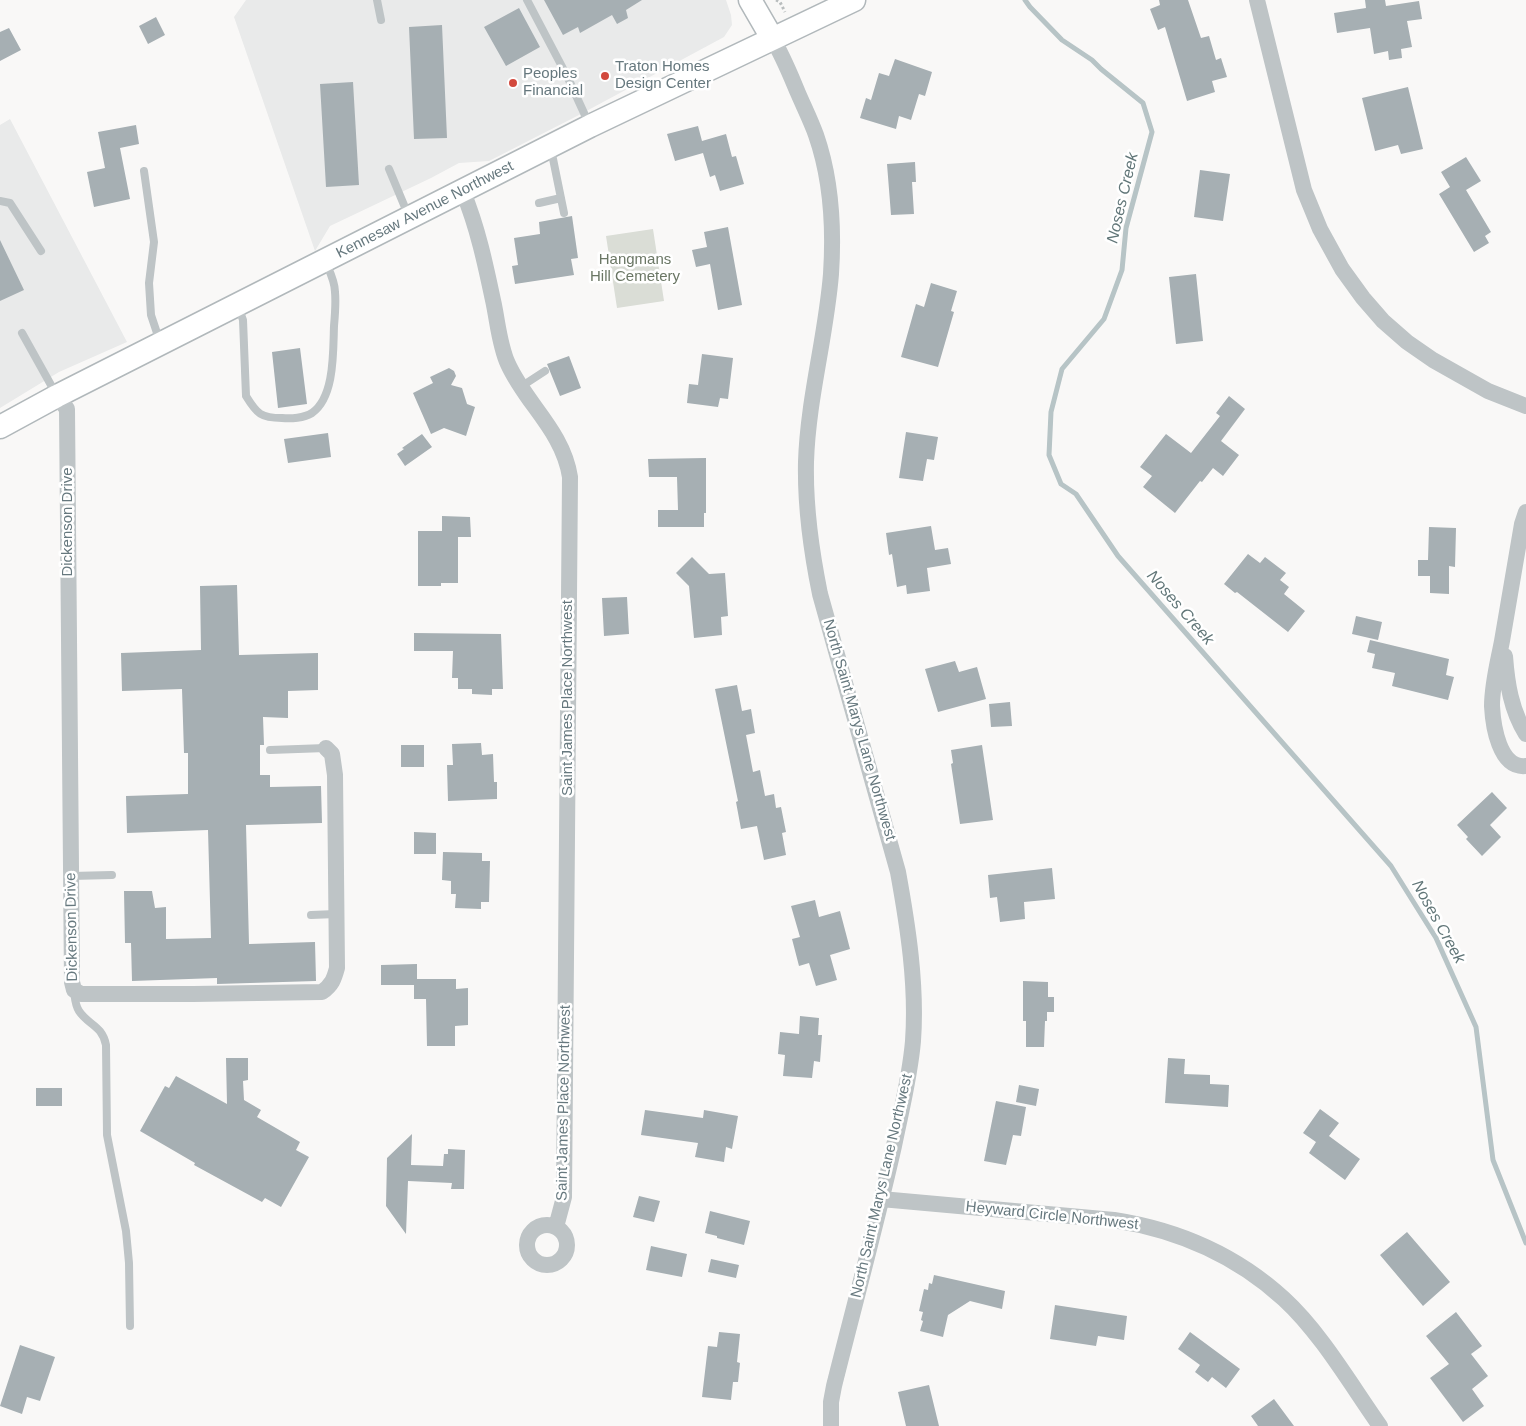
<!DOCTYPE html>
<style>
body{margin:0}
canvas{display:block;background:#f9f8f7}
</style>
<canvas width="1526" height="1426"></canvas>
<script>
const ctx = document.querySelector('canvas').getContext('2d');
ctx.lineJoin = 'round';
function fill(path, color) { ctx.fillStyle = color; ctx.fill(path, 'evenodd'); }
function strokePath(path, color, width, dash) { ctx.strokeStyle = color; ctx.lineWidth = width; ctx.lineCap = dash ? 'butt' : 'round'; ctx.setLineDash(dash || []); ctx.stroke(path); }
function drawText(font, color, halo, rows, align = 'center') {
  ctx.font = font + ' Arial,sans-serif'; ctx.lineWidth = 5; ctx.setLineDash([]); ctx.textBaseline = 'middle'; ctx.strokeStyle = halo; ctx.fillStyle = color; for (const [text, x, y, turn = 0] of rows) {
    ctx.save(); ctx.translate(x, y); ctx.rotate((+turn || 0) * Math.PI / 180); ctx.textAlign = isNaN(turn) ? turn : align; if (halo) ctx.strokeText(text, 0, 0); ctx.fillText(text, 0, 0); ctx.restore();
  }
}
const built = new Path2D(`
 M246 0H726L731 15 732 25 724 37 579 115 489 161 459 163 431 178 330 226 315 251 234 17Z
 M10 119 127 342 59 372 0 408V125Z`);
const green = new Path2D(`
 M653 229 664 301 617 308 606 236Z`);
const stream = new Path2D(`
 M1025 0 1030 7 1062 40 1092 60 1101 69 1143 103 1152 132 1126 228 1122 270 1104 319 1062 369 1051 412 1049 455 1061 484 1076 494 1118 556 1391 866 1436 938 1476 1027 1493 1160 1526 1243`);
const building = new Path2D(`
 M544 0H642L626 10 628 18 617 24 612 15 580 33 578 27 563 35Z
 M1159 0H1188L1201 38 1209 36 1216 60 1221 58 1227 77 1212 81 1215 92 1187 101 1165 27 1158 30 1150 9 1160 5Z
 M1365 0H1385L1386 6 1419 1 1422 19 1407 21 1412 47 1401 49 1402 58 1389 60 1388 51 1374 54 1370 28 1337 33 1334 13 1366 8Z
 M519 8 540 47 506 66 484 27Z
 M156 17 165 35 148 44 139 26Z
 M442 25 447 138 414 139 409 27Z
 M9 28 21 50 0 61V32Z
 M895 59 932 72 925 96 919 94 911 120 899 116 896 129 860 118 866 98 871 100 879 73 889 76Z
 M353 82 359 185 326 187 320 84Z
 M1408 87 1423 149 1401 154 1398 145 1375 151 1362 98Z
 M136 125 139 144 120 148 130 199 94 207 87 172 105 168 98 132Z
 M698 126 702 141 726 134 732 157 736 156 744 184 720 191 715 175 710 177 703 153 675 161 667 134Z
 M1466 157 1481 181 1466 190 1491 232 1485 236 1489 243 1474 252 1439 194 1450 187 1441 172Z
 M915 162 916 182H912L914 214 891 215 887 164Z
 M1200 170 1230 174 1223 221 1194 217Z
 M572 216 578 258 571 259 574 275 515 284 512 266 518 265 514 238 540 234 539 222Z
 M728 227 742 305 718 310 710 264 696 267 692 250 707 247 704 232Z
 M0 240 24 290 0 301Z
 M1196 274 1203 341 1176 344 1169 277Z
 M931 283 957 291 951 311 954 312 938 367 901 357 916 304 924 307Z
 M300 348 307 404 278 408 272 352Z
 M702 354 733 358 728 399 720 398 718 407 687 403 689 384 698 385Z
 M569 356 581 388 560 396 547 364Z
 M449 368 454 371 456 376 451 385 462 388 467 404 475 407 466 436 444 428 431 434 413 393 433 383 430 377Z
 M1229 396 1245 409 1221 441 1239 455 1223 476 1213 468 1202 482 1200 481 1175 513 1143 487 1152 476 1140 467 1166 434 1191 453 1220 416 1216 413Z
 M906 432 938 437 934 460 927 459 923 481 899 478Z
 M328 433 331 457 288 463 284 439Z
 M422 434 432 447 405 466 397 454 404 449 402 448Z
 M706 458V513H704V527H658V510H678L677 477H649L648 459Z
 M442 516 470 517 471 537H458V583H441V586H418V531H442Z
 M931 526 935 550 948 548 951 564 927 568 930 591 907 594 906 585 897 587 892 554 889 555 886 533Z
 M1429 527 1456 528 1455 567 1449 566V594L1430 593V576H1418V560H1428Z
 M1248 554 1260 563 1265 557 1286 573 1280 580 1289 587 1284 594 1305 611 1288 632 1237 592 1235 593 1224 584Z
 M692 557 709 574 725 573 728 616 721 617 722 635 694 638 689 586 676 573Z
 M237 585 239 655 318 653V690L288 691V718L263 717 264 745H260V775H270V787L321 786 322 823 246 825 249 944 315 942 316 981 217 984V978L132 981 131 943H125L124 891H152L155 908 166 907V939L211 938 208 830 127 833 126 796 188 794V753H184L182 689 122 691 121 653 201 650 200 586Z
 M627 597 629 634 604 636 602 598Z
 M1356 616 1382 622 1378 640 1352 634Z
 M414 633 501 634 503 689H492V695L472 694V689H458V678H452L453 651H414Z
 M1370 640 1449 659 1446 675 1454 677 1448 700 1392 686 1395 673 1372 668 1375 654 1367 652Z
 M955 661 959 672 977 667 986 699 938 712 925 669Z
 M737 685 742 711 751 709 755 733 746 735 753 772 760 770 765 796 774 794 776 808 781 807 786 832 782 833 786 855 764 860 757 826 741 829 736 802 738 801 715 689Z
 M1010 702 1012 726 991 727 989 704Z
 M481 743 482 755 493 754 494 782H497V799L448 801 447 765H453L452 744Z
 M401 745H424V767H401Z
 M982 745 993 820 960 824 951 764 953 763 951 750Z
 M1492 792 1507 808 1490 825 1501 837 1482 856 1466 839 1468 837 1457 825Z
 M414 832 436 833V854H414Z
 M443 852 482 853V861H490L489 902H481V909L455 908 456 894H451V881L442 880Z
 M1052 868 1055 899 1024 902 1025 919 1000 922 997 897 990 898 988 875Z
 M815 900 819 917 840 911 850 949 830 955 837 980 816 986 809 963 799 966 792 939 800 937 791 906Z
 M417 964V979H456V989L468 988V1025L455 1026V1046H427L426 999H414V985H381V965Z
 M1023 981 1048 982V997H1054V1012H1047V1021H1045L1044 1047H1026V1021H1023Z
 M800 1016 819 1018 818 1035H822L820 1062 814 1061 812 1078 783 1076 785 1055 778 1054 780 1032 799 1034Z
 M226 1058H248V1080L243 1081 244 1100 261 1110 257 1117 300 1142 296 1150 309 1157 281 1207 265 1198 262 1202 194 1165 195 1163 140 1131 165 1086 169 1088 176 1076 227 1104Z
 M1168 1058 1185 1059 1184 1074 1210 1075V1084L1229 1085 1228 1107 1165 1103Z
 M1019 1085 1039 1089 1036 1106 1016 1102Z
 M36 1088H62V1106H36Z
 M996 1101 1026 1107 1021 1136 1013 1135 1006 1165 984 1161Z
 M1320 1109 1339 1123 1329 1136 1360 1159 1345 1180 1309 1153 1316 1142 1303 1133Z
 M645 1110 703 1118 704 1110 738 1116 732 1149 726 1147 724 1162 695 1157 698 1143 641 1135Z
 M412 1134 411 1165 443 1166 444 1154H448V1149L465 1150 464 1189H451L452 1183 408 1181 406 1234 386 1206 387 1158Z
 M639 1196 660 1201 654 1222 633 1217Z
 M710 1211 750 1221 744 1245 717 1238V1236L705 1233Z
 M1407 1232 1450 1282 1423 1306 1380 1255Z
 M651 1246 687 1254 682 1277 646 1270Z
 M711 1259 739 1265 736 1278 708 1272Z
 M934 1275 1005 1291 1002 1309 970 1301 948 1315 943 1337 920 1331 923 1321 921 1320 923 1312 919 1311 924 1289 928 1290 929 1283 932 1284Z
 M1055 1305 1127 1316 1124 1340 1098 1336 1096 1346 1050 1339Z
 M1456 1312 1482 1346 1471 1354 1488 1376 1472 1389 1484 1406 1463 1422 1430 1378 1449 1364 1426 1336Z
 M719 1332 740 1334 737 1362 740 1363 738 1382H733L731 1400 702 1397 708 1346 717 1347Z
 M1190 1332 1240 1369 1226 1388 1212 1377 1208 1382 1195 1372 1200 1365 1178 1349Z
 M20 1345 55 1357 40 1401 27 1397 22 1414 0 1406Z
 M929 1385 939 1426H906L898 1392Z
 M1274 1399 1294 1426H1258L1251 1416Z`);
const path = new Path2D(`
 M776 0 780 2 785 12`);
const lane = new Path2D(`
 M377 0 381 20
 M527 0 568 78 589 124
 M551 149 564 213
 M389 169 409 217
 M144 171 154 242 149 283 151 315 160 342
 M0 201 10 203 41 251
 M539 203 561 198
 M238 306 243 320 246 396C257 414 261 418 282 418 291 419 304 418 312 413 335 397 333 351 334 326 335 315 336 303 335 292 335 282 330 272 326 263
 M22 333 56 394
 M522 386 545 371
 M270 750 326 748
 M71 876 112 875
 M311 915 336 914
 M74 991C75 998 75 1005 79 1011 88 1025 102 1025 106 1045L107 1135 126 1231 129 1263 130 1326`);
const street = new Path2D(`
 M1257 0 1304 190 1320 229 1342 269 1363 298 1383 321 1407 342 1433 360 1488 391 1526 406
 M772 38C783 56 790 74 798 93 804 107 811 121 816 135 831 178 834 228 831 274 826 337 808 398 806 462 805 506 811 550 820 594L898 872C908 927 917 985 913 1041 910 1077 901 1111 894 1146 876 1226 854 1306 834 1386L831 1402V1426
 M463 192C478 228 486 267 494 305 498 325 500 347 508 364 526 404 563 431 570 477L564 1197 556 1227
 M57 396 67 409 72 982 74 990 81 994H193L322 992C332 985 334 979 337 968L335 775 332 754 326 748
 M1526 512 1522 524C1515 563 1509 602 1502 641 1498 662 1492 684 1492 706 1493 725 1499 769 1526 766
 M1505 656C1507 683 1511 710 1526 734
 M881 1199 1114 1220C1178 1230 1236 1255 1284 1299 1321 1333 1351 1385 1380 1426
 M527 1245a20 20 0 1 1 40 0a20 20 0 1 1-40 0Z`);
const secondary = new Path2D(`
 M750 0 772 38
 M0 427 57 396 590 126 854 0`);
const markers = [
 [605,76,5,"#d2493d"],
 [513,83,5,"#d2493d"]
];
const poiNames = [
 ["Traton Homes",615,67],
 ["Design Center",615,84],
 ["Peoples",523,74],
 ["Financial",523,91]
];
const streetNames = [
 ["Kennesaw Avenue Northwest",425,210,-27],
 ["Dickenson Drive",68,522,-90],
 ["Saint James Place Northwest",568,698,-90],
 ["North Saint Marys Lane Northwest",859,730,74],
 ["Dickenson Drive",72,927,-91],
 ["Saint James Place Northwest",564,1103,-89],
 ["North Saint Marys Lane Northwest",882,1186,-77],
 ["Heyward Circle Northwest",1052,1216,6]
];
const parkNames = [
 ["Hangmans",635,260],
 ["Hill Cemetery",635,277]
];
const waterNames = [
 ["Noses Creek",1123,198,-77],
 ["Noses Creek",1180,608,49],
 ["Noses Creek",1438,922,61]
];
fill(built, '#e9eaea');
fill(green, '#daddd6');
strokePath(stream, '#b7c4c6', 5);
fill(building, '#a6afb3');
strokePath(secondary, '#b1b8bb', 25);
strokePath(path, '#b9bdbe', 3, [2.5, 2.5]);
strokePath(lane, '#bec4c6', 8);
strokePath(street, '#bec4c6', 16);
strokePath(secondary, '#fff', 22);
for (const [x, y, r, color] of markers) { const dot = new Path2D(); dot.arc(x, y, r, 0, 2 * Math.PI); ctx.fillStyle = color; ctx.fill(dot); strokePath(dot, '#fff', 2); }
drawText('15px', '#66787e', '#fff', poiNames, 'left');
drawText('15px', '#66787e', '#fff', streetNames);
drawText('15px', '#6b7765', '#fff', parkNames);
drawText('italic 16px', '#617678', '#fff', waterNames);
</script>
